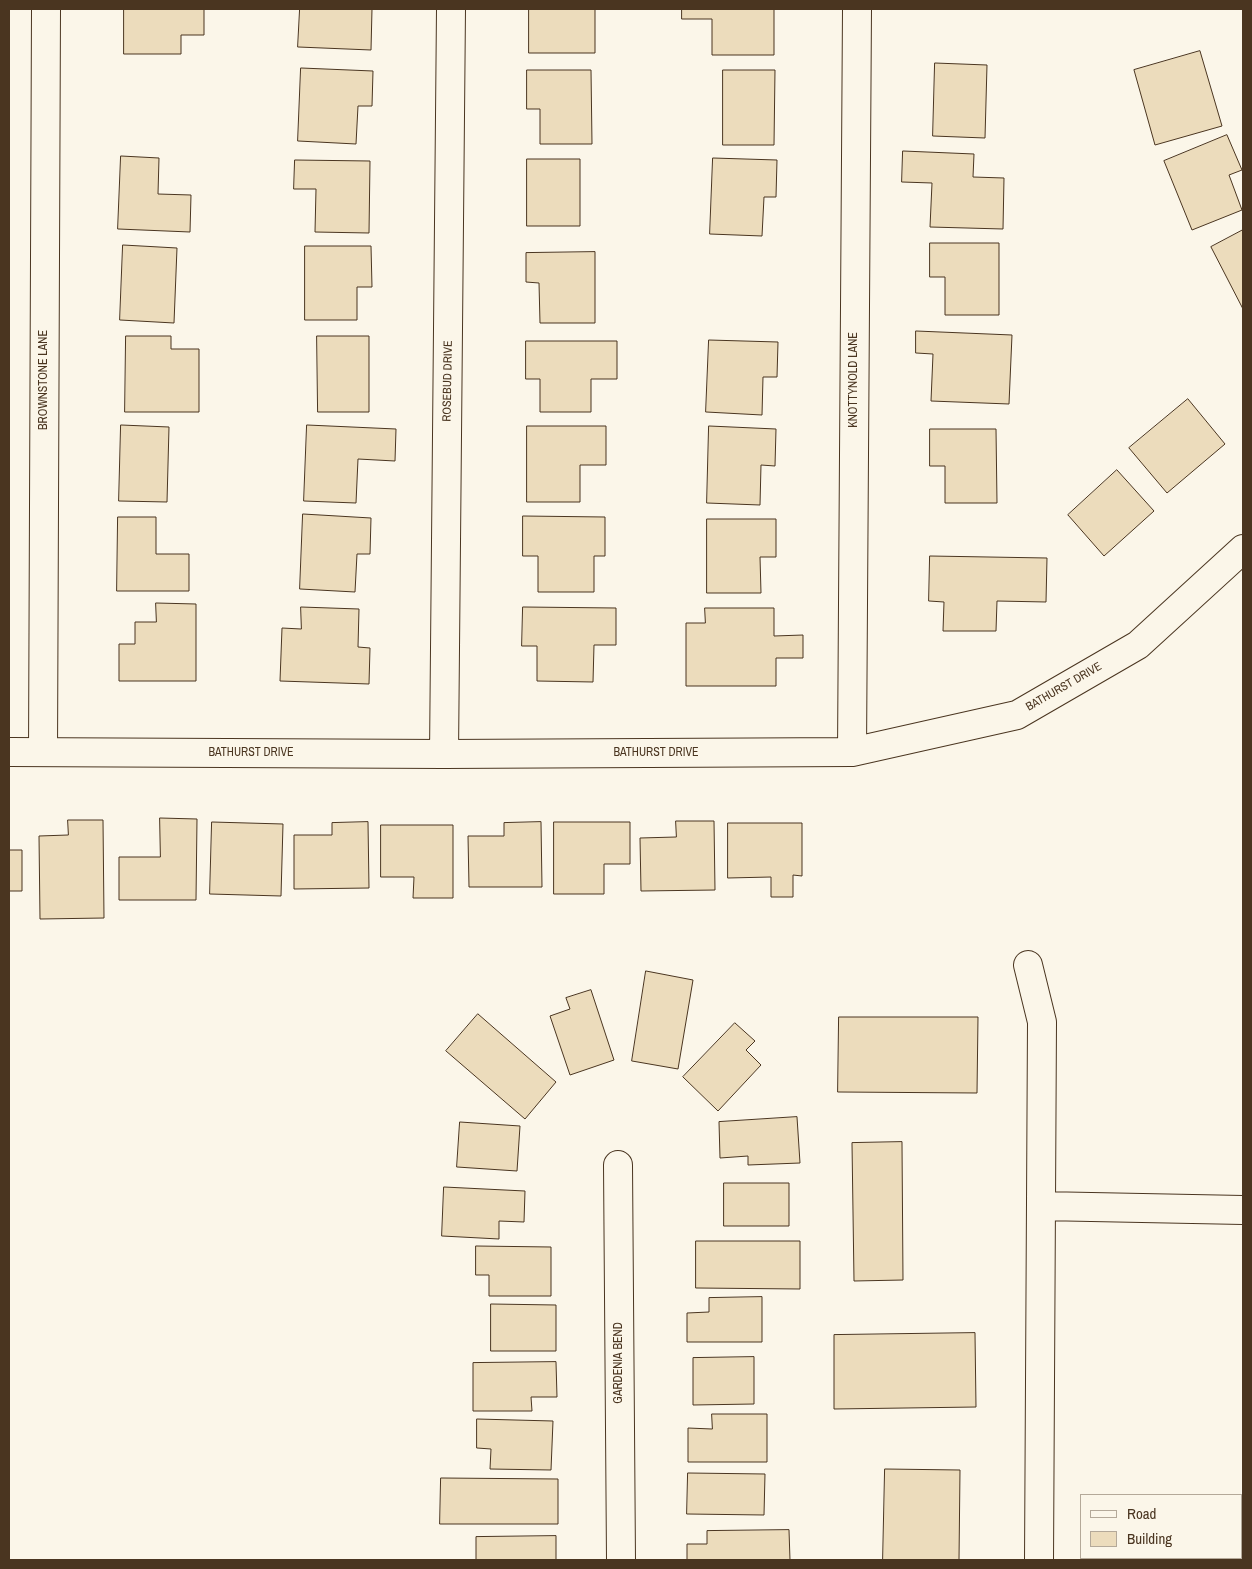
<!DOCTYPE html>
<style>
body{margin:0}
#map{position:relative;width:1252px;height:1569px;overflow:hidden;background:#fbf6e9;font-family:"Archivo Narrow",sans-serif}
canvas{display:block}
.frame{position:absolute;inset:0;border:10px solid #4a3520;pointer-events:none}
.legend{position:absolute;left:1080px;top:1494px;width:162px;height:65px;box-sizing:border-box;background:#fbf6e9;border:1px solid #b4a999;margin:0;padding:6px 9px;list-style:none;font-size:15px;color:#4a3520}
.legend li{display:flex;align-items:center;gap:10px;height:25px}
.legend b{width:25px;border:1px solid #b4a999}
</style>
<div id="map">
<canvas width="1252" height="1569"></canvas>
<div class="frame"></div>
<ul class="legend">
<li><b style="height:6px;background:#fbf6e9"></b>Road</li>
<li><b style="height:14px;background:#ecdcbc"></b>Building</li>
</ul>
</div>
<script>
const ctx = document.querySelector('canvas').getContext('2d');
ctx.lineJoin = 'round';
function fill(path, color) { ctx.fillStyle = color; ctx.fill(path, 'evenodd'); }
function strokePath(path, color, width, dash) { ctx.strokeStyle = color; ctx.lineWidth = width; ctx.lineCap = dash ? 'butt' : 'round'; ctx.setLineDash(dash || []); ctx.stroke(path); }
function drawText(font, color, halo, rows, align = 'center') {
  ctx.font = font + ' "Archivo Narrow",sans-serif'; ctx.lineWidth = 4; ctx.setLineDash([]); ctx.textBaseline = 'middle'; ctx.strokeStyle = halo; ctx.fillStyle = color; for (const [text, x, y, turn = 0] of rows) {
    ctx.save(); ctx.translate(x, y); ctx.rotate((+turn || 0) * Math.PI / 180); ctx.textAlign = isNaN(turn) ? turn : align; if (halo) ctx.strokeText(text, 0, 0); ctx.fillText(text, 0, 0); ctx.restore();
  }
}
const building = new Path2D(`
 M124 9H204V35H181V54H124Z
 M300 9H372L371 50 298 47Z
 M529 9H595V53H529Z
 M682 9H774V55H712V19H682Z
 M1200 51 1222 126 1155 145 1134 70Z
 M935 63 987 65 985 138 933 136Z
 M301 68 373 71 372 106H358L356 144 298 141Z
 M527 70H591L592 144H540V109H527Z
 M723 70H775L774 145H723Z
 M1227 135 1242 170 1229 175 1242 210 1192 230 1164 161Z
 M903 151 974 154 973 177 1004 178 1003 229 930 227 932 183 902 182Z
 M121 156 159 158 158 194 191 195 190 232 118 229Z
 M713 158 777 160 776 197H764L762 236 710 234Z
 M527 159H580V226H527Z
 M295 160 370 161 369 233 315 232 316 189H294Z
 M1243 230V309L1211 247Z
 M930 243H999V315H945V277H930Z
 M123 245 177 248 174 323 120 320Z
 M305 246H371L372 287H357V320H305Z
 M595 252V323H540L539 283 526 282V253Z
 M916 331 1012 335 1009 404 931 401 933 354 916 353Z
 M126 336H171V349H199V412H125Z
 M317 336H369V412H318Z
 M709 340 778 342 777 377H763L762 415 706 412Z
 M526 341H617V379H591V412H540V379H526Z
 M1188 399 1225 444 1167 493 1129 448Z
 M121 425 169 427 167 502 119 501Z
 M307 425 396 429 395 461 358 459 356 503 304 501Z
 M527 426H606V465H580V502H527Z
 M709 426 776 429 775 466 761 465 760 505 707 503Z
 M930 429H996L997 503H945V466H930Z
 M1117 470 1154 511 1104 556 1068 515Z
 M303 514 371 518 370 554H357L355 592 300 589Z
 M523 516 605 517V556H594V592H538V556H523Z
 M118 517H156V554H189V591H117Z
 M707 519H776V557H760L761 593H707Z
 M930 556 1047 558 1046 602 997 601 996 631H943L944 602 929 601Z
 M156 603 196 604V681H119V644H135V622H156Z
 M301 607 359 609 358 647 370 648 369 684 280 681 282 628 301 629Z
 M523 607 616 608V645H594L593 682 537 681V646H522Z
 M705 608H774V636L803 635V658H776V686H686V623H705Z
 M160 818 197 819 196 900H119V857H160Z
 M68 820H103L104 918 40 919 39 836 68 835Z
 M676 821H714L715 890 641 891 640 838 676 837Z
 M212 822 283 824 281 896 210 894Z
 M368 822 369 888 294 889V835H332V823Z
 M541 822 542 887H469L468 836H504V823Z
 M554 822H630V864H604V894H554Z
 M728 823H802V876L793 875V897H771V877L728 878Z
 M381 825H453V898H413L414 877H381Z
 M9 850H22V891H9Z
 M646 971 693 980 678 1069 632 1061Z
 M591 990 614 1060 570 1075 550 1016 570 1009 566 998Z
 M478 1014 556 1082 525 1119 446 1051Z
 M839 1017H978L977 1093 838 1092Z
 M735 1023 755 1041 746 1050 761 1065 718 1111 683 1077Z
 M797 1117 800 1163 748 1165V1156L720 1158 719 1122Z
 M460 1122 520 1126 517 1171 457 1167Z
 M902 1142 903 1280 854 1281 852 1143Z
 M724 1183H789V1226H724Z
 M444 1187 525 1191 524 1222 499 1221V1239L442 1236Z
 M696 1241H800V1289L696 1288Z
 M476 1246 551 1247V1296H489V1275H476Z
 M762 1297V1342H687V1313L709 1312V1298Z
 M491 1304 556 1305V1351H491Z
 M975 1333 976 1407 834 1409V1335Z
 M754 1357V1404L693 1405V1358Z
 M556 1362 557 1397H531L532 1411H473V1363Z
 M712 1414H767V1462H688V1428L712 1429Z
 M477 1419 553 1421 551 1470 490 1469 491 1449 477 1448Z
 M885 1469 960 1470 959 1560H883Z
 M688 1473 765 1474 764 1515 687 1514Z
 M441 1478 558 1479V1524H440Z
 M789 1530 790 1560H687V1544H707V1531Z
 M556 1536V1560H476V1537Z`);
const minor = new Path2D(`
 M9 752 444 754 852 752 1017 715 1138 645 1243 549
 M43 752 46 9
 M852 752 857 9
 M444 754 451 9
 M1028 965 1042 1022 1039 1560
 M618 1165 621 1560
 M1041 1206 1243 1210`);
const streetNames = [
 ["BROWNSTONE LANE",44,380,-90],
 ["KNOTTYNOLD LANE",854,380,-90],
 ["ROSEBUD DRIVE",448,381,-89],
 ["BATHURST DRIVE",1064,687,-30],
 ["BATHURST DRIVE",251,753],
 ["BATHURST DRIVE",656,753],
 ["GARDENIA BEND",619,1363,-90]
];
fill(building, '#ecdcbc');
strokePath(building, '#4a3520', 1);
strokePath(minor, '#4a3520', 30);
strokePath(minor, '#fbf6e9', 28);
drawText('12px', '#4a3520', '#fbf6e9', streetNames);
</script>
